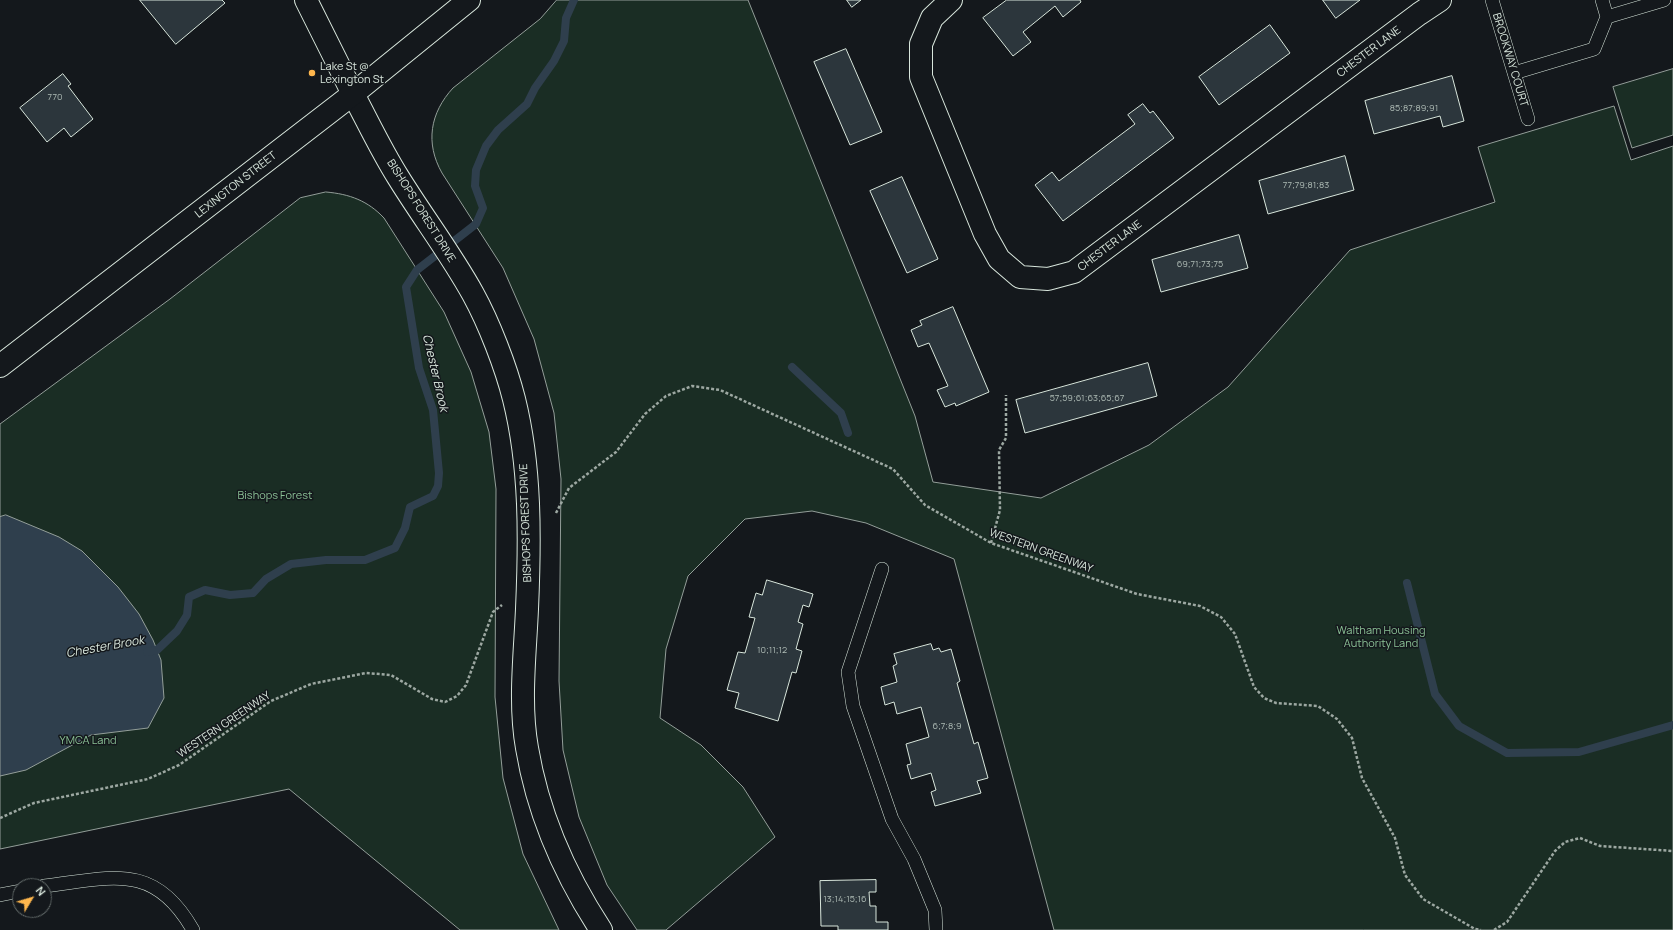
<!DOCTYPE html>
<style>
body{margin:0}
#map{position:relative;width:1673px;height:930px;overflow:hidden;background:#14181c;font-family:Manrope,sans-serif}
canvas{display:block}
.north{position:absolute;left:12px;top:878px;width:40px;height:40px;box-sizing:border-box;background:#14181c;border:1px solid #626a69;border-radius:50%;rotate:52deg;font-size:11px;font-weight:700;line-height:16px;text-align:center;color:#d8e6dc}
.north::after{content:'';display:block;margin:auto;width:14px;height:18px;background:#ffb74d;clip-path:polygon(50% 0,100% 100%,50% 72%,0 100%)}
</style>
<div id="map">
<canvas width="1673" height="930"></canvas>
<div class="north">N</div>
</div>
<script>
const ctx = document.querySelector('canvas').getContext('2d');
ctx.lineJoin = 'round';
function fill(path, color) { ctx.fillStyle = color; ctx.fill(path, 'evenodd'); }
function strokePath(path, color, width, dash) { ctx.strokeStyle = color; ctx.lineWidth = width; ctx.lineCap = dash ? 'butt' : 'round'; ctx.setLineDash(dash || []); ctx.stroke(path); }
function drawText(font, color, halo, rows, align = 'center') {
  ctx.font = font + ' Manrope,sans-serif'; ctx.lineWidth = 3; ctx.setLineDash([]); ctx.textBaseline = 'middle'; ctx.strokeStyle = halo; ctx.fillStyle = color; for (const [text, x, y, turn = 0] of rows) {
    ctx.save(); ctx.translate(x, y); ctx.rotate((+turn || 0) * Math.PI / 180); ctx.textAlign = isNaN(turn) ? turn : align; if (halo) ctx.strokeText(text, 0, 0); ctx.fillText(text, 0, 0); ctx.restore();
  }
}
const green = new Path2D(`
 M557 0H748L915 416 933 482 1041 498 1149 445 1228 387 1350 250 1495 202 1478 147 1614 106 1631 160 1673 146V930H1054L954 559 866 523 812 511 745 519 688 576 666 649 660 718 701 745 743 787 775 837 666 930H637L607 885 579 817 563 750 559 681 561 479 554 413 534 339 503 268 442 173C425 143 430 113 453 88L540 19Z
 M1673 69V135L1632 148 1613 87Z
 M326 192C350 194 368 201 384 218L444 312 471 372 489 432 496 489 495 697 503 778 523 854 559 930H460L289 789 0 849V424L170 299 300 198Z`);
const water = new Path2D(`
 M6 515 59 537 82 551 118 587 139 614 153 640 161 660 164 698 148 728 91 735 26 770 0 776V517Z`);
const stream = new Path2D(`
 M792 367 841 413 848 433
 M1407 583 1435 694 1459 726 1507 753 1579 752 1673 725
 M147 652 157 650 177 631 187 615 189 597 205 590 230 595 253 593 266 579 291 564 326 560H365L395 548 405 528 410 507 433 496 438 486 439 473 433 410 419 368 406 287 417 270 476 224 483 208 475 186 476 170 486 146 498 130 527 104 535 88 554 61 564 41 566 18 574 0`);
const building = new Path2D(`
 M140 0H222L225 3 176 44Z
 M847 0H861L852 7Z
 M1007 0H1080L1081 2 1063 17 1055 6 1023 32 1031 42 1013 56 983 18Z
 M1323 0H1360L1336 18Z
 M1270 25 1290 53 1219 105 1199 77Z
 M846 49 882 132 850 145 814 62Z
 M63 74 71 84 68 86 93 119 71 137 64 128 47 142 20 108Z
 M1452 76 1464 121 1443 127 1440 116 1374 134 1365 101Z
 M1143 104 1150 113 1153 111 1174 138 1063 221 1035 185 1052 172 1059 181 1135 124 1128 115Z
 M1345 156 1354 190 1268 214 1259 181Z
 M902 177 938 259 907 273 870 191Z
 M1239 235 1248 268 1161 292 1152 260Z
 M953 307 989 392 956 406 955 403 945 407 937 390 948 386 929 343 918 347 911 330 922 325 920 321Z
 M1148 363 1157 396 1025 433 1016 400Z
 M767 580 813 594 809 607 803 605 798 622 803 624 796 649 802 651 796 673 792 672 778 721 735 708 739 693 727 690 738 652 745 653 755 618 749 617 756 593 762 595Z
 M931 644 933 650 939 648 941 652 951 649 960 681 957 683 974 744 978 742 988 778 977 781 981 793 935 806 931 792 936 790 931 773 911 779 907 765 911 764 906 744 929 737 921 707 897 714 894 702 885 705 881 687 897 682 893 666 897 664 894 654Z
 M876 880V892H869L870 906H876V922H888V930H838V926H821L820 881Z`);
const path = new Path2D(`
 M556 513 569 488 616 452 645 414 666 396 692 386 720 390 893 469 925 505 991 543 1137 594 1200 606 1221 617 1235 634 1254 687 1264 698 1276 703 1318 706 1337 719 1352 738 1362 778 1395 838 1405 875 1423 899 1475 929 1481 930
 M991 543 1000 510 999 450 1006 438V395
 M0 818 34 803 148 779 179 765 271 701 311 684 366 673 391 675 432 699 445 702 457 696 466 685 493 612 502 605
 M1494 930 1507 922 1555 851 1565 842 1580 838 1600 846 1673 851`);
const lane = new Path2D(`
 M1492 0 1528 119
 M1602 0 1607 17
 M1514 73 1594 49 1607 17 1664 0
 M882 569 848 672 853 706 892 819 914 859 935 910 936 930
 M44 886C111 878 154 861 193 930
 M0 895 20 891`);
const street = new Path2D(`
 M951 0 932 18 921 44V77L985 234 999 259 1020 277 1048 279 1074 272 1419 14 1440 0
 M353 94C368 122 381 150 398 177 422 216 451 254 473 294 489 323 506 367 514 399 531 467 530 540 527 609 525 655 519 703 527 748 538 814 565 875 601 930`);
const secondary = new Path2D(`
 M306 0 353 94`);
const primary = new Path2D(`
 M0 366 353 94 469 0`);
const markers = [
 [312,73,4,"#ffb74d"]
];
const numberNames = [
 ["770",55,97],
 ["85;87;89;91",1414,108],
 ["77;79;81;83",1306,185],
 ["69;71;73;75",1200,264],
 ["57;59;61;63;65;67",1087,398],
 ["10;11;12",772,650],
 ["6;7;8;9",947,726],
 ["13;14;15;16",845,899]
];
const streetNames = [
 ["CHESTER LANE",1369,52,-37],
 ["BROOKWAY COURT",1510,60,73],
 ["LEXINGTON STREET",236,185,-38],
 ["BISHOPS FOREST DRIVE",421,211,58],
 ["CHESTER LANE",1110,246,-37],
 ["BISHOPS FOREST DRIVE",526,523,-92],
 ["WESTERN GREENWAY",1041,551,20],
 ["WESTERN GREENWAY",224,725,-34]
];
const poiNames = [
 ["Lake St @",320,67],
 ["Lexington St",320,80]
];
const parkNames = [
 ["Bishops Forest",275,496],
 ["Waltham Housing",1381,631],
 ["Authority Land",1381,644],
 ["YMCA Land",88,741]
];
const waterNames = [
 ["Chester Brook",435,373,77],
 ["Chester Brook",105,647,-10]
];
fill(green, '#1a2d24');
strokePath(green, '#939e99', 1);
fill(water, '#2f3f4d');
strokePath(water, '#939e99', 1);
strokePath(stream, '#2f3f4d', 8);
fill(building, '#2c363c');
strokePath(building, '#d8e6dc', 1);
strokePath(lane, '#d8e6dc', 14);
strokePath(street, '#d8e6dc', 24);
strokePath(secondary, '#d8e6dc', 24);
strokePath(primary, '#d8e6dc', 24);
strokePath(path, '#9da8a2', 2.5, [3, 2]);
strokePath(lane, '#14181c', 13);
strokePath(street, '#14181c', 22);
strokePath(secondary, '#14181c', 22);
strokePath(primary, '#14181c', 22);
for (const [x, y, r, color] of markers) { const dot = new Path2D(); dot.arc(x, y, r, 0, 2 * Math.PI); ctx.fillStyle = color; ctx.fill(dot); strokePath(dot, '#14181c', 1.5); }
drawText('9px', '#adbab4', null, numberNames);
drawText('11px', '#d8e6dc', '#14181c', streetNames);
drawText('11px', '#d8e6dc', '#14181c', poiNames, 'left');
drawText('11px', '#8ac095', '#14181c', parkNames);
drawText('italic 12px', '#d8e6dc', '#14181c', waterNames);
</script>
